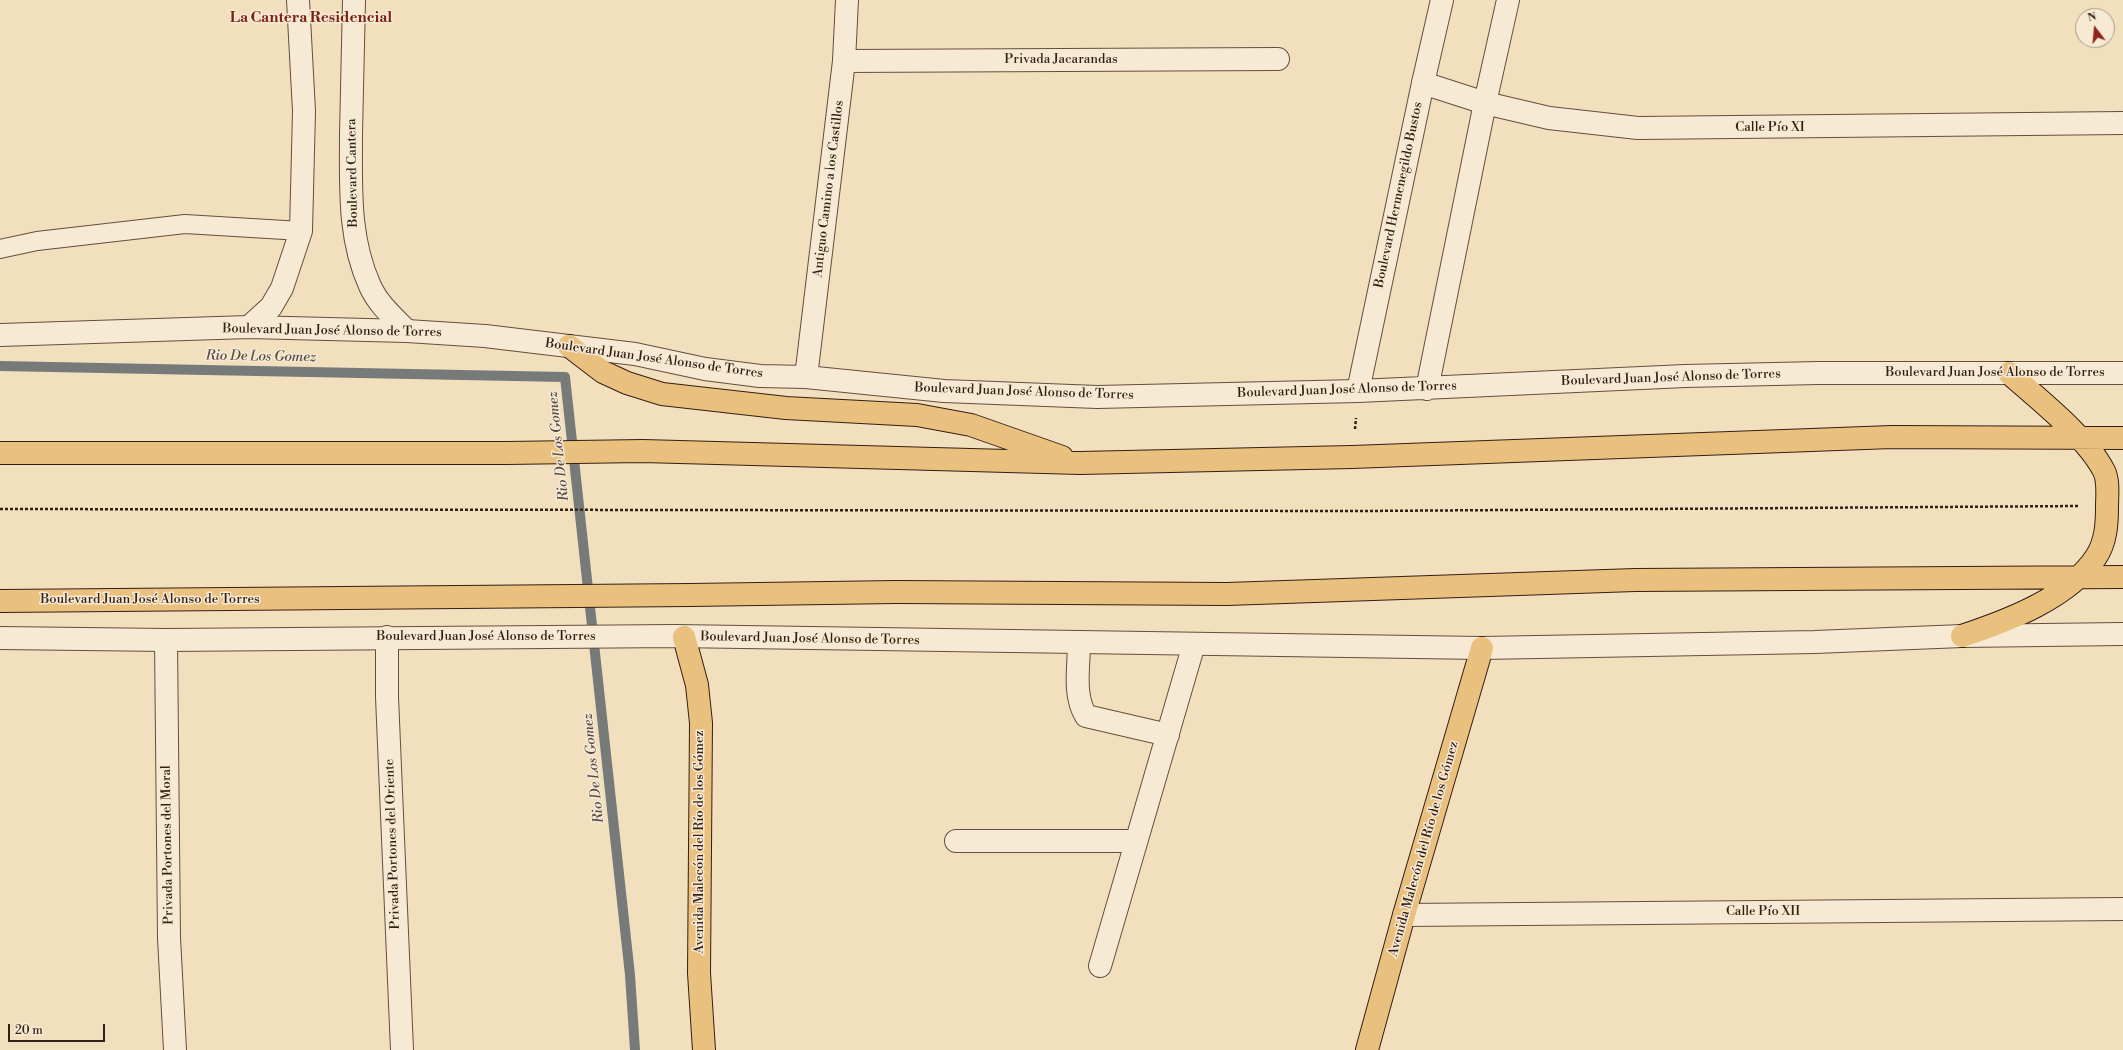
<!DOCTYPE html>
<meta charset="utf-8">
<style>
body{margin:0}
#map{position:relative;width:2123px;height:1050px;overflow:hidden;background:#f2dfbd;font-family:"Libre Bodoni",serif}
canvas{display:block}
.north{position:absolute;left:2075px;top:8px;width:40px;height:40px;box-sizing:border-box;background:#f7ead4;border:1px solid #a99887;border-radius:50%;rotate:344deg;font-size:11px;font-weight:700;line-height:16px;text-align:center;color:#351e14}
.north::after{content:'';display:block;margin:auto;width:14px;height:18px;background:#8f2418;clip-path:polygon(50% 0,100% 100%,50% 72%,0 100%)}
.scale{position:absolute;left:8px;top:1024px;width:97px;height:18px;box-sizing:border-box;border:2px solid #351e14;border-top:0;padding-left:5px;font-size:12px;line-height:14px;white-space:nowrap;color:#351e14;-webkit-text-stroke:3px #f7ead4;paint-order:stroke}
</style>
<div id="map">
<canvas width="2123" height="1050"></canvas>
<div class="north">N</div>
<div class="scale">20 m</div>
</div>
<script>
const ctx = document.querySelector('canvas').getContext('2d');
ctx.lineJoin = 'round';
function strokePath(path, color, width, dash) { ctx.strokeStyle = color; ctx.lineWidth = width; ctx.lineCap = dash ? 'butt' : 'round'; ctx.setLineDash(dash || []); ctx.stroke(path); }
function drawText(font, color, halo, rows, align = 'center') {
  ctx.font = font + ' "Libre Bodoni",serif'; ctx.lineWidth = 3; ctx.setLineDash([]); ctx.textBaseline = 'middle'; ctx.strokeStyle = halo; ctx.fillStyle = color; for (const [text, x, y, turn = 0] of rows) {
    ctx.save(); ctx.translate(x, y); ctx.rotate((+turn || 0) * Math.PI / 180); ctx.textAlign = isNaN(turn) ? turn : align; if (halo) ctx.strokeText(text, 0, 0); ctx.fillText(text, 0, 0); ctx.restore();
  }
}
const stream = new Path2D(`
 M0 366 565 377 630 975 635 1050`);
const path = new Path2D(`
 M1355 429 1356 418
 M0 509 1364 511 2079 506`);
const service = new Path2D(`
 M0 249 37 241 185 224 301 231`);
const minor = new Path2D(`
 M354 0C353 45 352 89 351 134 351 186 348 238 370 286 378 304 393 317 407 331
 M844 61 1278 59
 M1423 83 1485 103 1549 118 1638 128 2123 123
 M249 327 271 307 282 288 301 231 304 111 298 0
 M387 637V697L402 1050
 M166 640 169 938 175 1050
 M1079 643C1079 667 1073 695 1086 716L1168 735
 M956 841H1136
 M1404 915 2123 909
 M1100 966 1194 644`);
const tertiary = new Path2D(`
 M0 335 249 327 407 331 485 336 635 354 705 369 760 376 806 377 944 391 1097 397 1358 391 1685 376 1818 373H2123
 M806 377 844 61 847 0
 M1427 389 1485 103 1508 0
 M1358 391 1423 83 1442 0
 M0 638 166 640 676 636 1482 648 1815 642 1962 636 2123 634`);
const primary = new Path2D(`
 M569 346 603 372 627 383 662 394 786 408 917 415 971 425 1062 457
 M0 453H507L643 451 1080 463 1352 457 1892 437 2123 438
 M0 601 690 595 896 592 1227 594 1635 580 2123 577
 M1962 636C2007 621 2069 598 2096 557 2106 542 2107 524 2107 507 2107 496 2109 481 2104 471 2086 436 2039 400 2009 373
 M684 637 697 685 701 723 699 973 704 1050
 M1367 1050 1404 915 1482 648`);
const streetNames = [
 ["Privada Jacarandas",1061,60],
 ["Calle Pío XI",1770,128],
 ["Boulevard Cantera",353,173,-91],
 ["Antiguo Camino a los Castillos",829,189,-83],
 ["Boulevard Hermenegildo Bustos",1399,195,-78],
 ["Boulevard Juan José Alonso de Torres",332,331,1],
 ["Boulevard Juan José Alonso de Torres",654,359,8],
 ["Boulevard Juan José Alonso de Torres",1995,373],
 ["Boulevard Juan José Alonso de Torres",1671,378,-2],
 ["Boulevard Juan José Alonso de Torres",1347,390,-2],
 ["Boulevard Juan José Alonso de Torres",1024,392,2],
 ["Boulevard Juan José Alonso de Torres",150,600],
 ["Boulevard Juan José Alonso de Torres",486,637],
 ["Boulevard Juan José Alonso de Torres",810,639,1],
 ["Avenida Malecón del Río de los Gómez",700,842,-90],
 ["Privada Portones del Oriente",393,844,-92],
 ["Privada Portones del Moral",168,845,-91],
 ["Avenida Malecón del Río de los Gómez",1424,849,-74],
 ["Calle Pío XII",1763,912]
];
const waterNames = [
 ["Rio De Los Gomez",261,357,1],
 ["Rio De Los Gomez",559,446,-96],
 ["Rio De Los Gomez",594,768,-96]
];
const quarterNames = [
 ["La Cantera Residencial",311,18]
];
strokePath(stream, '#767b79', 10);
strokePath(service, '#644e3e', 20);
strokePath(minor, '#644e3e', 24);
strokePath(tertiary, '#644e3e', 24);
strokePath(primary, '#351e14', 24);
strokePath(path, '#351e14', 2.5, [3, 2]);
strokePath(service, '#f7ead4', 18);
strokePath(minor, '#f7ead4', 22);
strokePath(tertiary, '#f7ead4', 22);
strokePath(primary, '#e9c07e', 22);
drawText('13px', '#351e14', '#f7ead4', streetNames);
drawText('italic 14px', '#554c47', '#f7ead4', waterNames);
drawText('bold 15px', '#7a1f14', '#f7ead4', quarterNames);
</script>
